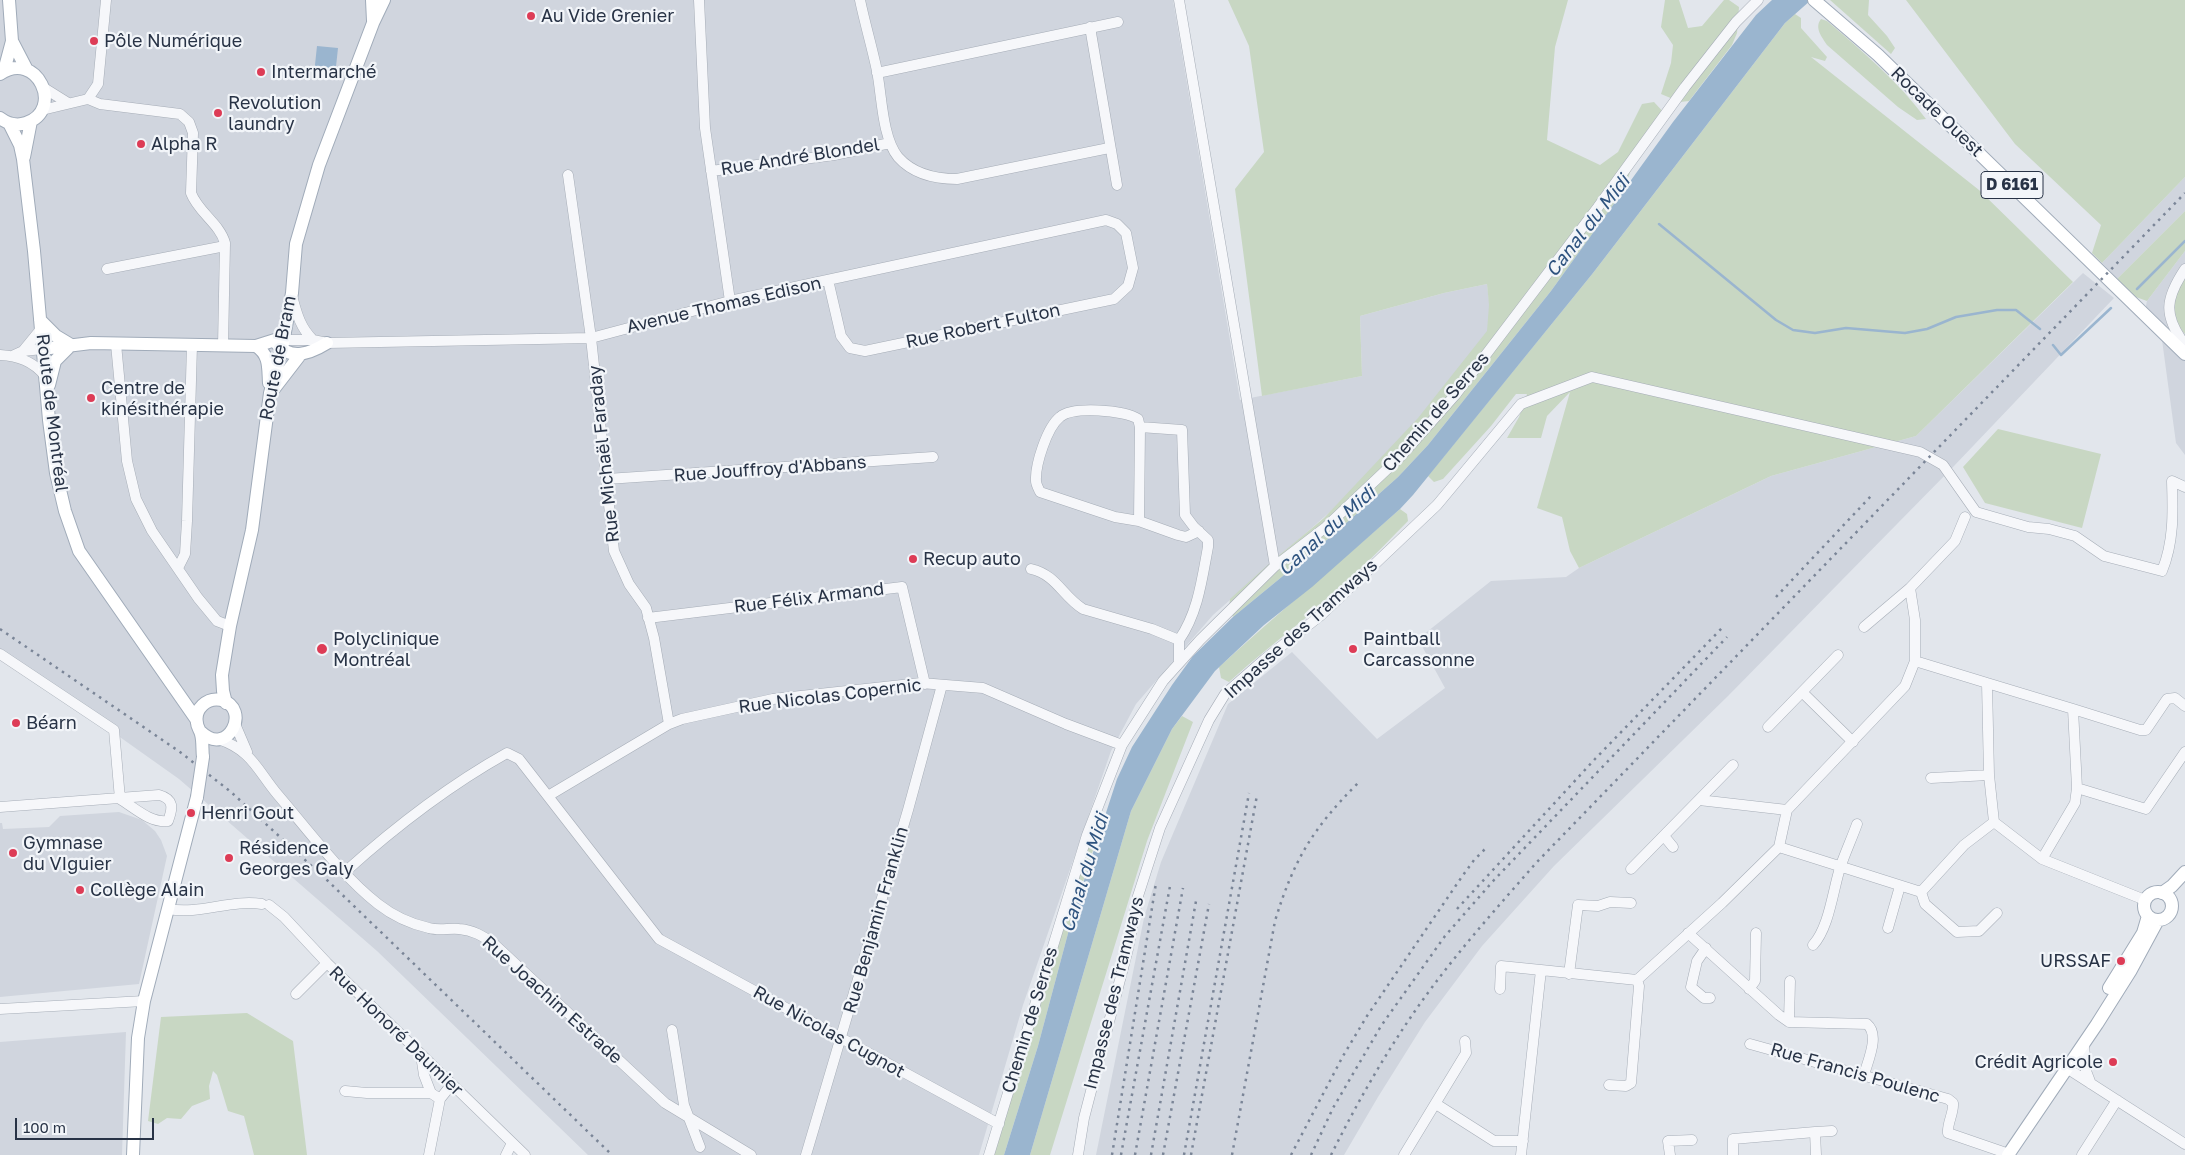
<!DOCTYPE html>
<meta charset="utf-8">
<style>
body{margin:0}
#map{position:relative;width:2185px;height:1155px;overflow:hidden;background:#e2e6ec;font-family:"Golos Text",sans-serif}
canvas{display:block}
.scale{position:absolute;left:15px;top:1118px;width:139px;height:22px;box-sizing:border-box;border:2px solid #283346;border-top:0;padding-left:6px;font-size:15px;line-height:18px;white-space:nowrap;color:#283346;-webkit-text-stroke:4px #f2f5f9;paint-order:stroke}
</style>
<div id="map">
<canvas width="2185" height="1155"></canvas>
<div class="scale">100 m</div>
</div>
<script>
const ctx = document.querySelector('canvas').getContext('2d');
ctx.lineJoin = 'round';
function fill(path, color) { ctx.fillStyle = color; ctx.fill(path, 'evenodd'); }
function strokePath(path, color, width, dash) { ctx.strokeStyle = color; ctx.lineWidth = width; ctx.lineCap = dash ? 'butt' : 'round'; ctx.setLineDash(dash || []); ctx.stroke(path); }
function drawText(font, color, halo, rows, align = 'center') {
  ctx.font = font + ' "Golos Text",sans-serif'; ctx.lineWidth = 4.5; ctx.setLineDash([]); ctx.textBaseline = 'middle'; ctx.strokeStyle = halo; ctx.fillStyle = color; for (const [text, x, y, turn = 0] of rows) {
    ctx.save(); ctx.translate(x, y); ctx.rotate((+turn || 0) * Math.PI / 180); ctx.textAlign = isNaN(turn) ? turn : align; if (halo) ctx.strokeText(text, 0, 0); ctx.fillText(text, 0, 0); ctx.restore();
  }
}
const built = new Path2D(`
 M0 0H1173L1240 400 1362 376 1360 316 1444 293 1487 284 1493 334 1399 451 1213 615 1136 704 1111 751 1023 1005 979 1155H588L377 951 179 779 0 652Z
 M2185 177V211L2117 279 2102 263Z
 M2185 251V455L2176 443 2162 340 2143 319 2147 301Z
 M2083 273 2114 298 1954 466 1728 696 1554 866 1482 946 1425 1022 1378 1097 1344 1155H1096L1144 918 1161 862 1228 704 1292 652 1377 739 1445 688 1418 639 1491 581 1566 577 1579 568 1771 476 1916 436Z
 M119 812 142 820 155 831 161 840 167 856 139 984 0 997V823H2L3 829 49 827 60 816Z
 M126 1032 122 1155H0V1042Z`);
const green = new Path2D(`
 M1228 0H1568L1555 47 1547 140 1600 165 1618 152 1642 104 1654 102 1667 116 1635 158 1624 190 1551 291 1428 445 1398 477 1334 534 1233 617 1229 607 1230 599 1271 562 1324 518 1418 418 1487 331 1489 305 1487 284 1444 293 1360 316 1362 376 1262 396 1235 189 1264 152 1249 46Z
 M1665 0H1679L1688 28 1702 26 1724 0H1729L1739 7 1737 33 1732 45 1689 101 1680 102 1661 94 1671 63 1673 45 1661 27Z
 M1830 0H1869L1868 15 1887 36 1895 48 1891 54Z
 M1906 0H2185V177L2102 263 2092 253 2101 225 2015 144Z
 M1795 14 1801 18V28L1827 57 1825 61 1811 57 1979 190 2073 282 1916 436 1771 476 1579 568 1570 551 1562 517 1537 508 1570 392 1547 416 1541 438H1507L1519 417 1527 394H1516L1491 426 1443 479 1434 482 1428 476 1593 273 1785 23Z
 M1821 19 1827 21C1862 51 1899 82 1926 119L1917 120 1898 107 1827 45C1822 37 1814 28 1821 19Z
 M2185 211V251L2147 301 2133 296 2117 279Z
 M2185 279V334C2171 318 2172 295 2185 279Z
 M1998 429 2101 454 2082 528 1985 503 1963 467Z
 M1400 509 1407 514 1408 521C1376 554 1343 587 1308 616 1281 638 1254 659 1229 682L1221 678 1219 667C1278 613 1340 562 1400 509Z
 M1182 716 1193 722 1147 841 1050 1155H1030L1131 811 1172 729Z
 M1089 847 1093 850 1074 911 1038 1046 1004 1155H992L1084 854Z
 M247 1013 293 1041 307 1155H254L244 1116 228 1111 217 1075 213 1071 209 1086 210 1099 192 1106 181 1119 167 1118 158 1124 148 1121 161 1017Z`);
const water = new Path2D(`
 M1772 0H1811L1785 23 1593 273 1413 495 1400 509 1312 587 1264 625 1215 671 1172 729 1131 811 1030 1155H1004L1038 1046 1074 911 1117 779 1132 747 1172 685 1193 656 1233 617 1334 534 1398 477 1428 445 1551 291 1673 122 1756 15Z
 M317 46 338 48 335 76 314 74Z`);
const stream = new Path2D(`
 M1659 224 1776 320 1793 330 1815 333 1846 328 1905 333 1927 329 1956 317 1997 310H2016L2040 329
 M2137 289 2185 241
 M2053 345 2061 355 2111 308`);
const minor = new Path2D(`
 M699 0 705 128 730 301
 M860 0C865 24 872 47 877 71 882 96 882 137 898 157 913 174 935 179 957 179L1109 148
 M1179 0 1275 566
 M1090 27 1117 185
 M877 73 1118 22
 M44 88 68 103
 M88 99 98 84 106 0
 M42 110 88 99 100 104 180 114 189 122 193 133 191 193C198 212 220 224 225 243L223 346
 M711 171 834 155 890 143
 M568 175 591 338 614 551 629 584 646 608 654 638 669 724
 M107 269 225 246
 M2185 269C2165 299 2163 315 2185 345
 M292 296C297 314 300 327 313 340
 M278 340H313L327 343 591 338 730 301 1106 220 1117 224 1126 233 1133 268 1128 286 1114 299 865 351 850 348 841 336 828 280
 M116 344 127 461 136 499 152 531 198 598 217 621 230 626
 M23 351 41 329
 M0 355C18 356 33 361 45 376
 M12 356 23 351 42 349
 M1140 427 1138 419C1124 410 1073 406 1060 417 1047 427 1035 465 1036 481 1036 485 1039 489 1040 492L1115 517 1139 521 1178 535 1186 537 1199 531
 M607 479 933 457
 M1139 521 1140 427 1182 430 1185 515 1194 527 1208 540V547C1202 579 1198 613 1179 640
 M178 568 185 554 187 521 192 345
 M1031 569C1057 575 1062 596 1083 609L1152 629 1179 640V663
 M648 618 902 587 925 684
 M1864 627 1910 588
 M0 654 114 730 120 799
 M1915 661 1987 683 1989 775 1994 822 2042 859 2145 900
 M1987 683 2073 709 2077 788 2075 803 2042 859
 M1802 692 1853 742
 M2073 709 2140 730H2146L2167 699 2175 698 2185 706
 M235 724 247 752
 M1768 727 1838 655
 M218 739C252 750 257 770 278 795 308 830 342 876 378 904 392 915 411 924 429 928 439 931 449 928 459 929 473 930 483 936 494 944L665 1103 751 1155
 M1931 778 1989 775
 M2077 788 2146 809 2185 752
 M548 796 669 724 682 719 773 699 921 683 983 688 1066 724 1122 745
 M1699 800 1787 810
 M0 807 159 795C174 799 173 808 168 821 150 823 135 808 120 799
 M1664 836 1673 847
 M1779 847 1921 892 1964 845 1994 822
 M1631 869 1733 765
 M345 872C395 827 448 786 507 753L519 759 659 939 999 1124
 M1921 892 1925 904 1957 932 1979 931 1997 913
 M269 905 284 917 327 963 525 1155
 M168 909C200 915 231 899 262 904
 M1888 928 1900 886
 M1688 933 1779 1015 1789 1022 1867 1024C1880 1035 1868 1060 1864 1075
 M1813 945C1829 928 1833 890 1840 868 1845 853 1852 838 1857 824
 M1706 948 1697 961 1691 987 1704 998H1710
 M1569 974 1578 905 1598 906 1610 902 1631 903
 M1500 989 1501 966 1541 970
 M1749 989 1755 981 1756 933
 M296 994 327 963
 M0 1009 144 1001
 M1789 1022 1790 981
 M672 1030 684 1105 700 1147
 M1750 1044 1948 1099 1953 1103C1954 1113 1947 1123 1948 1133L2009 1154
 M2084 1044 2086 1071 2091 1084
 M421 1055 424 1075 431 1093
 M2062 1065 2185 1144
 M1609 1085 1626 1086 1631 1083 1639 986 1637 980
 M345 1091 367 1093H431L440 1099
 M1436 1104 1494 1141H1523
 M1815 1132 1832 1131
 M429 1155 440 1099 452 1084
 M506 1155 512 1143
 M806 1155 908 810 942 685
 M989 1155 1087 835 1122 745 1163 681 1200 640 1275 566 1326 527 1401 456 1456 394 1598 207 1685 87 1736 22 1758 0
 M1078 1155 1084 1118 1128 949 1138 896 1160 828 1209 720 1225 694 1265 659 1320 616 1437 505 1521 404 1592 377 1920 452 1943 465 1976 512 2028 527 2049 529 2075 536 2104 556 2162 571C2174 542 2173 512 2172 481L2185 487
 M1404 1155 1466 1053 1465 1041
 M1521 1155 1541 970 1637 980 1722 903 1779 847 1787 810 1905 686 1915 661V620L1910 588 1955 541 1965 517
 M1670 1155 1668 1141 1692 1140
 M1733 1155V1139L1815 1132 1816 1155
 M2082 1155 2117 1100`);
const major = new Path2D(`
 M372 0 373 21
 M1814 0 1878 55 2185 354
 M12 41 27 70
 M4 71 12 41 9 0
 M0 74C37 49 65 110 26 123 17 126 8 124 0 118
 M9 123 20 145 23 159 34 251 49 420 56 473 65 511 79 551 196 719
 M24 157 31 121
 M40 320 56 336 71 345
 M277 344C291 361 311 353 327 343
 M256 346C270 355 268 368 269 383
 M42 349 91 343 256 346 275 340
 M49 385 55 361 71 345
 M273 390 300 355
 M226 703 223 691 222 675 230 626 252 530 270 393 282 349 292 293 296 244 319 165 373 23 384 0
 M201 732C228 758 252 708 221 700 207 697 194 709 197 723 197 727 200 730 201 734 203 741 202 750 203 757
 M2144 906a14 14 0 1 1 28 0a14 14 0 1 1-28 0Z
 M2162 893 2172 886 2185 872
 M2109 988 2143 933 2148 916
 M133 1155 138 1038 144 1001 197 797
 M2008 1155 2097 1024 2131 970 2158 920`);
const rail = new Path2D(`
 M1776 597 1871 496
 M0 629 180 752 231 792 328 881 612 1155
 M1457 909 1595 759 1722 628
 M1112 1155 1156 883
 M1121 1155 1170 886
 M1135 1155 1183 888
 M1151 1155 1196 901
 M1163 1155 1209 904
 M1184 1155 1249 793
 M1191 1155 1257 795
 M1232 1155 1275 921C1294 859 1313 828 1359 782
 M1291 1155 1343 1056 1367 1016 1461 878 1474 860 1487 847
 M1311 1155 1333 1108 1381 1026 1445 936 1494 880 1727 637
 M1331 1155C1361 1095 1395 1036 1436 982 1467 941 1502 902 1536 863L2185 193`);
const majorBridge = new Path2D(`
 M197 797 203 757`);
const markers = [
 [531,16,5,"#dd3c56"],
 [94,41,5,"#dd3c56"],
 [261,72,5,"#dd3c56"],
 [218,113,5,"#dd3c56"],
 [141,144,5,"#dd3c56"],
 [91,398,5,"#dd3c56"],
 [913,559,5,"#dd3c56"],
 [322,649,6,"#dd3c56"],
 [1353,649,5,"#dd3c56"],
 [16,723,5,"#dd3c56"],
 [191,813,5,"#dd3c56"],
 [13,853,5,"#dd3c56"],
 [229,858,5,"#dd3c56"],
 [80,890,5,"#dd3c56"],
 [2121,961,5,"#dd3c56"],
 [2113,1062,5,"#dd3c56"]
];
const shields = [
 [2012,185,62]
];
const shieldNames = [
 ["D 6161",2012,185]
];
const poiNames = [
 ["Au Vide Grenier",541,16],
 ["Pôle Numérique",104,41],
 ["Intermarché",271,72],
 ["Revolution",228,103],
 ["laundry",228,124],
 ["Alpha R",151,144],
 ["Centre de",101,388],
 ["kinésithérapie",101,409],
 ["Recup auto",923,559],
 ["Polyclinique",333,639],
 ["Montréal",333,660],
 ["Paintball",1363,639],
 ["Carcassonne",1363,660],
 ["Béarn",26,723],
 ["Henri Gout",201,813],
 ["Gymnase",23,843],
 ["du VIguier",23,864],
 ["Résidence",239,848],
 ["Georges Galy",239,869],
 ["Collège Alain",90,890],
 ["URSSAF",2111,961,"right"],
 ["Crédit Agricole",2103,1062,"right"]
];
const streetNames = [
 ["Rocade Ouest",1937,112,44],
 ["Rue André Blondel",800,157,-9],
 ["Avenue Thomas Edison",724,305,-13],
 ["Rue Robert Fulton",983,326,-12],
 ["Route de Bram",278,358,-79],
 ["Chemin de Serres",1436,412,-49],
 ["Route de Montréal",52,413,83],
 ["Rue Michaël Faraday",604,454,-96],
 ["Rue Jouffroy d'Abbans",770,469,-4],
 ["Rue Félix Armand",809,598,-7],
 ["Impasse des Tramways",1301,629,-42],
 ["Rue Nicolas Copernic",830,696,-7],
 ["Rue Benjamin Franklin",876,920,-74],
 ["Impasse des Tramways",1114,993,-76],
 ["Rue Joachim Estrade",552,1000,42],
 ["Chemin de Serres",1030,1020,-73],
 ["Rue Honoré Daumier",396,1031,44],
 ["Rue Nicolas Cugnot",829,1032,29],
 ["Rue Francis Poulenc",1855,1073,16]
];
const waterNames = [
 ["Canal du Midi",1588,226,-52],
 ["Canal du Midi",1327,531,-42],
 ["Canal du Midi",1085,873,-73]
];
fill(built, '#d0d5de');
fill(green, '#c8d7c3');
fill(water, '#9ab5cf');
strokePath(stream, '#9ab5cf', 2.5);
strokePath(minor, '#a6adb7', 11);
strokePath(major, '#a0abb9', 14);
strokePath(minor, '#f6f7fa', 10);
strokePath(major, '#fff', 12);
strokePath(rail, '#7a8597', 2.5, [2.5, 5]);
strokePath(majorBridge, '#a0abb9', 14, []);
strokePath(majorBridge, '#fff', 12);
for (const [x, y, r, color] of markers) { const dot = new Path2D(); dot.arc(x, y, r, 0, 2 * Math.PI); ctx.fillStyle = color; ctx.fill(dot); strokePath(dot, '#f2f5f9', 2); }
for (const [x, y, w] of shields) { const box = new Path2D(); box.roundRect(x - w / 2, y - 13.5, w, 27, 4); ctx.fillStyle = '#f2f5f9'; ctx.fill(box); strokePath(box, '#283346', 1); }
drawText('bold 16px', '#283346', null, shieldNames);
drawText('18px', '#283346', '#f2f5f9', poiNames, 'left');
drawText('18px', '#283346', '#f2f5f9', streetNames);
drawText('italic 19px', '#2e537f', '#f2f5f9', waterNames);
</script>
